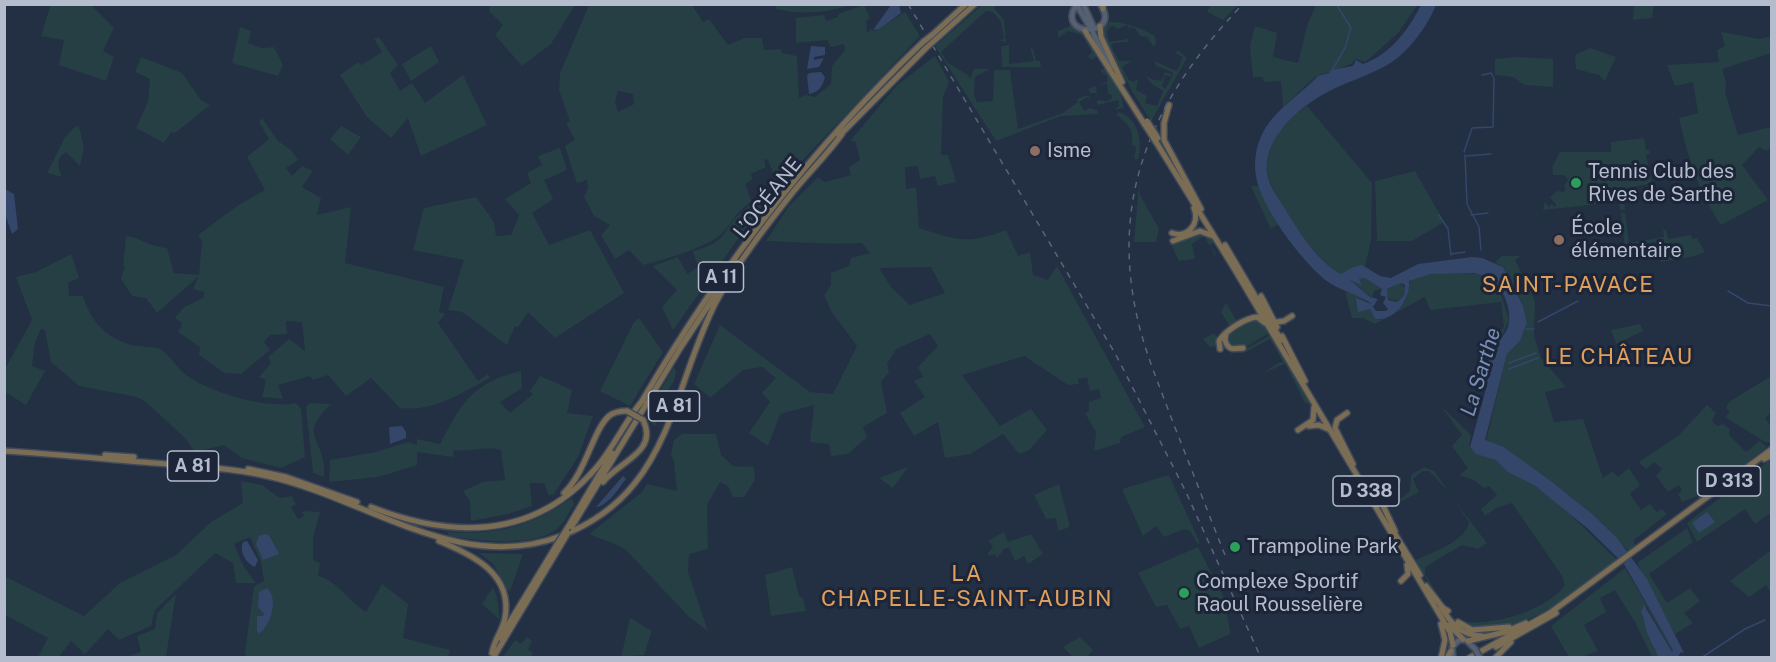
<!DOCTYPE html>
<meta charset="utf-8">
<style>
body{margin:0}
#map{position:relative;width:1776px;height:662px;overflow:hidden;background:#232f43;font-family:"Public Sans",sans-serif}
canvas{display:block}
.frame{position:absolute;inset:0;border:6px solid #b5bccd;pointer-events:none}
</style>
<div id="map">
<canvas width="1776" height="662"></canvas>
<div class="frame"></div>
</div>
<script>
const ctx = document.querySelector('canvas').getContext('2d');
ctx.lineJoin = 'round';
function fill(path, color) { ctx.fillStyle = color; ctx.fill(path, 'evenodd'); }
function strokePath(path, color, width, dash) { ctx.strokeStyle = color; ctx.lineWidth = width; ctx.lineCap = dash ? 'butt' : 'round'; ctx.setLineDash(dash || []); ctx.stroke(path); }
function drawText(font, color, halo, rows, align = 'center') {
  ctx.font = font + ' "Public Sans",sans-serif'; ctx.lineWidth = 6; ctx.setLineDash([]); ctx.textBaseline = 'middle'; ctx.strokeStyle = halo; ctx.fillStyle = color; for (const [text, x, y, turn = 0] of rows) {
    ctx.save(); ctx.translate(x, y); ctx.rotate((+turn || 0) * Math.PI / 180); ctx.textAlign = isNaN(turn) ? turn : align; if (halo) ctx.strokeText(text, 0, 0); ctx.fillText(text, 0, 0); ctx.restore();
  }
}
const green = new Path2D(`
 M51 4 91 5 114 28 103 51 114 57 106 81 59 65 64 40 41 36Z
 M490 5V4L575 5 551 44 522 66 495 35 503 25 489 11Z
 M589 5H692L703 22 709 19 728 45 745 38H762L764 50 781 49 782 53 797 56 799 98 805 95 815 97 831 84 832 66 845 50 844 44 831 47 827 40 796 43V18L824 15 826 21 838 17V14L864 5 870 18 866 21 867 33 871 29 875 31 905 12 920 36 799 164H796L748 225 673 330 662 307 677 290 653 266 678 257 687 274 698 267 693 251C729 242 720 231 743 211 751 203 767 194 773 182 776 177 770 166 768 160L764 159 766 167 751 174 753 179 745 184 752 202C736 210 732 225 719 236 704 248 663 260 643 265L629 250 615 259 601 235 610 225 594 216 584 197 588 188 587 180 577 183 565 146 575 140 566 123 570 121 559 90 560 73ZM618 91 633 94 634 104 618 112 615 102Z
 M776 5V4L851 5C825 13 803 15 776 9Z
 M982 5H998L994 8 1004 20 1006 42 998 40 1004 39 1001 22 993 12 986 11 941 52 948 63 968 75 970 79 974 69H990L975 77 974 95 977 102 993 101 994 70H1010L1018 129 1063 113 1078 102 1077 99 1088 95 1091 100 1088 97 1079 102 1084 111 1090 108 1096 110V107L1098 114 1061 116 996 141 935 46Z
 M1210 5V4L1238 5 1223 20 1207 12Z
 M1316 5H1417L1399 32 1369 59 1364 62 1356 59 1351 64 1315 77 1283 107 1281 81 1264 82 1263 77H1253L1250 45 1255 26 1277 33 1273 57 1298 63 1308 23Z
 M1634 5H1654L1652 18 1633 20Z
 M1108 22C1124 21 1141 28 1155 36L1156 43 1154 47 1147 37 1140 36 1135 28 1130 27V33L1128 25 1117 29 1114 26 1110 27 1107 32 1109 42 1128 39V42L1114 43 1111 46 1119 61H1131L1122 67 1129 80 1133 82 1138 79 1136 90 1147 96 1145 103 1157 106 1163 91 1152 84 1145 75 1158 83 1153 79 1161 81 1165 72 1171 74V77L1165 75 1162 86 1159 83 1165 89 1173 75 1172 72 1156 66 1154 61 1177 71 1183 57 1176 54 1177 50 1187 58 1151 121 1133 93 1103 36 1102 27Z
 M1070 26C1092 32 1122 87 1124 108L1113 110 1119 106 1118 100 1097 105V100L1107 101 1112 98 1111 94H1108L1107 84 1096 86 1097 93H1090L1088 89 1107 82V76L1100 71 1105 68 1098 56 1091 60 1088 56 1092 52 1082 35 1068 31 1058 38V31Z
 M240 27 251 31 248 43 262 48 274 47 283 65 278 76 232 63Z
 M1721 32 1760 39 1771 36V53L1722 69 1726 82 1725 92 1738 135 1771 127 1772 147 1766 151 1759 147 1742 165 1768 200 1721 225C1698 191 1688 158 1679 118L1698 113 1693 82 1675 86 1667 65 1719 62 1717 50 1725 46Z
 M379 37 398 65 390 73 400 91 412 83 425 103 463 75 487 125 421 156 408 118 391 138 367 117 340 75 358 62 361 65 382 52 374 39Z
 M1020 43 1009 45V64L1034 61 1030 47 1033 49 1036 61H1040L1041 67H1002L1001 47 993 48Z
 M431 46 439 62 411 81 402 64Z
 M1590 48 1616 57 1605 81 1599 75 1576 69 1575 55Z
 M935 56 949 82 943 97 941 155H948L956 182 938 186 935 176 920 179 918 166 905 167 906 189 916 187 919 228C957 240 968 245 1006 230L1018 256 1030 252 1033 275 1048 280 1057 266 1145 427 1121 437 1120 443 1094 451 1096 432 1085 413 1089 411V402L1101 398 1099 389 1090 391 1087 377 1078 379 1079 384 1068 385 1024 356 962 375 1000 426 1031 409 1047 430 1029 450 1019 454 1003 434 970 454 945 458 938 422 914 436 900 413 925 397 914 381 923 377 918 367 938 346 930 334 896 349 887 364 889 372 881 382 887 413 863 427 867 437 848 454 831 456 829 444 810 442 814 405 780 414 768 446 749 433 770 402 762 393 776 378 762 367 743 370 710 398 694 384 720 325 810 392 833 394 857 346 831 311 824 295 831 285V273L849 266 851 258 870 253 862 243C829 245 798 242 766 241L789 206 818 177 825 182 851 175 849 167 860 160 855 141H850L897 85ZM931 267 945 293 910 305 891 287 879 268Z
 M141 57 182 73 201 100 210 105 175 133 171 132 164 143 136 128 148 102 150 79 135 72Z
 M1516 57 1553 59V87L1525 85 1513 77 1495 75V59Z
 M1307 106 1372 183 1371 241 1365 266 1353 267 1344 275C1319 268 1266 191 1266 165 1267 142 1288 117 1307 106Z
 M1119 112C1139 119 1143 141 1138 159H1134L1136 147 1132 145C1134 127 1127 125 1116 114Z
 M262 118 278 141 291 150 298 160 286 168 292 176 302 166 313 171 302 187 321 198 317 215 351 207 345 263 444 287 439 312 445 314 438 323 478 381 488 374 490 378C461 393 434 412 400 408L371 378 346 396 328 375 313 380 310 376 278 385 283 399 262 397 266 380 259 377 271 363 268 357 289 339 305 351 302 322 286 321 287 334 270 335 264 342 270 350 241 374 224 373 199 355 200 347 178 332 182 323 175 318 183 308 204 297V292L193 289 199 276 157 313 146 298 132 296 121 279 125 267 123 266 126 236C141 238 150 247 167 248L174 273 199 275 202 241 198 235 237 206 265 190 247 157 269 139 259 122Z
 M76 126 79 127 84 147 80 166 66 152C56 158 58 167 62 177L47 173 65 137Z
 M341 126 361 137 348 155 330 139Z
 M1644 138 1646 150H1649L1650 154 1646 155 1652 183 1623 189 1625 210H1620L1617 189 1598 196V204L1543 210 1545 202 1549 207 1552 204 1555 207 1556 205 1550 197 1557 191 1563 192 1566 189 1564 186 1568 180 1564 175H1553L1552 167 1560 152H1611V142Z
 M560 148 567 170 544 180 553 199 532 213 549 245 590 230 624 293 555 338 528 312 518 327 515 326 507 345 462 312 448 310 464 260 413 250 424 208 476 197 494 222 496 236 511 235 519 215 505 199 531 183 527 173 542 165 538 156Z
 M1415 171 1444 222 1412 241H1377L1375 181Z
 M1139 185 1140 195 1159 229 1156 242H1134Z
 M1251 186H1258L1279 224 1271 229Z
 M1621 213H1625L1629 243 1664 237 1663 230H1666L1668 239 1691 235 1692 239 1697 238 1705 252 1695 256 1661 262 1655 242 1625 249Z
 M1197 233 1211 236 1215 242 1210 245 1216 254 1213 256 1214 253 1204 236 1192 244 1195 259 1179 261 1172 247 1175 241Z
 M71 254 79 278 68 283 69 296H83C91 322 105 337 132 345 141 347 152 346 160 349 170 355 177 368 186 375 211 393 266 409 296 403L301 409 305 457 281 468 242 458 224 445 195 452 186 439 146 402 137 397 79 386 51 362 45 330 41 329 35 342 32 366 45 371 26 405 5 392 4 371 32 320 16 277 36 272Z
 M1502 256H1521L1515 260 1535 301 1534 336 1541 358 1566 387 1545 392 1554 422 1583 419 1603 478 1613 471 1618 477 1629 468 1640 485 1630 494 1641 510 1650 504 1657 512 1662 509 1667 514 1634 540 1635 548 1630 553 1585 508 1507 449 1486 441 1507 354 1520 341 1527 323 1523 306 1504 268 1495 262Z
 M1448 272 1480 274 1498 285 1509 320 1497 348 1489 349V343L1504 327 1501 302 1430 310 1425 297 1375 324 1363 318H1352L1345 292 1353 293 1373 306 1354 299 1358 311 1370 309 1375 319 1380 320 1406 301 1410 280 1420 276Z
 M1366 278 1382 289 1374 291 1372 298 1350 280Z
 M1401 283 1405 288 1404 296 1397 301 1388 299 1386 290Z
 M1226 303 1238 323 1254 313V316L1224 333 1217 346 1210 347 1203 339 1214 333 1217 337 1230 327 1221 312Z
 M639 318 663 352 630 406 600 391 634 322Z
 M1250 318 1263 321 1269 333 1239 351 1220 349 1219 341Z
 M1640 324 1643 331 1616 344 1611 330Z
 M1270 335 1311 404 1305 403 1285 364 1263 373 1278 363 1283 362 1270 339 1244 353H1239Z
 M674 367 676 372 674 381 664 397 663 406 655 427 647 414Z
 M521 371 522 388 500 402 510 413 533 394 530 391 540 376 572 390 567 413 593 416 578 457 554 494 549 496 544 483H530L532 506 508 514 471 521 470 502 463 491 483 482 505 480 501 450C486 446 471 452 454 450L453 457 417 452V465L378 477 329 482 330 460 376 452 408 442 417 445V439L440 444C462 402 472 383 521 371Z
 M1771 376V413L1765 418 1771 426 1770 442H1765L1725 417 1730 412 1726 408 1729 402Z
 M309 403 331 404C295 438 328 438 324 477L313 473 306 407Z
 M1707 405 1716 413 1712 421 1717 426 1723 424 1730 429 1729 435 1746 452 1760 441 1767 447 1700 499 1698 496 1682 502 1678 494 1682 490 1679 485 1668 492 1656 476 1662 469 1654 462 1646 469 1639 462 1678 436Z
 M1441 406 1471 435 1469 446C1478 457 1488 453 1497 460 1509 470 1522 477 1535 486 1566 508 1591 535 1618 561 1581 590 1510 647 1462 622 1495 625 1544 612 1565 585L1562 576 1512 503 1496 508 1485 516 1481 509 1497 495 1489 486 1484 488 1474 480 1459 475 1468 468 1452 446 1462 435Z
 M682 434H716L721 455 733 466 754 467 755 480 744 497H733L728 486 720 482 707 505 708 549 689 554 688 572 708 631 689 617 626 550C614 542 602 540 589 534L642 492 647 484 677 491 674 461 671 455 674 440Z
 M1771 459V513L1755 524 1745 509 1697 542 1687 523Z
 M908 467 893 488 879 478Z
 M1424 467 1434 471 1449 492 1429 471H1423L1413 479 1419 492 1394 505 1392 510 1396 519 1391 507 1410 491 1411 475Z
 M1169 475 1200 543 1198 544 1190 531 1184 529 1164 537 1156 526 1143 536 1122 489Z
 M241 481 262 485 280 498 292 496 296 505 291 507 298 519 304 516 302 512 305 511 320 512 313 538V560L320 563 318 576C338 581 348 601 366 612L382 584 408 604 403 638 450 650 448 658 247 657 245 653 254 586 264 581 261 562 250 537 234 544 244 567 256 583H236L233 563 215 553 155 610 151 626 119 640 108 629 85 654 71 641 59 657H38L48 638 5 615 4 576 84 616 120 583 176 555 211 522 243 503Z
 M1059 484 1070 527 1058 531 1056 518 1046 519 1034 495Z
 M1452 497 1487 543 1478 549 1462 545 1425 567V574L1447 610 1414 561C1430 553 1467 541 1469 522Z
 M572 498 574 504C569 512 565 522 558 528 535 548 478 541 450 536L447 532C499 535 529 527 572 498Z
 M1687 528 1693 542 1649 574 1667 603 1690 588 1700 601 1684 613 1693 623 1675 634 1637 563Z
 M1004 532 1008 542 1031 534 1043 554 1028 564 1024 556 1015 561 1009 548H1005L997 558 995 554 989 556 988 553 993 547 988 541Z
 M1198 547 1224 598 1230 631V634L1199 648 1189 626 1180 629 1167 605 1156 607 1138 573Z
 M1771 550V593L1766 585 1749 597 1730 581Z
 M479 553 523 554 510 591 507 590 494 565Z
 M792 567 799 596 803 598 806 611 771 616 765 575Z
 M1625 568 1673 650 1672 652 1646 606 1643 614 1658 657H1652L1635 622 1615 590 1600 598 1606 612 1584 625 1598 651 1581 657H1569L1551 626Z
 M493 587 497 597 500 620 482 604Z
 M176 594 166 657H126L141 652 137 636 155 629 157 613Z
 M630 618 652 631 644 655 621 657Z
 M527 637 532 641 528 650 533 653 530 657H503L515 640 521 644Z
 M1080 637 1093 650 1087 657H1073L1063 647Z`);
const water = new Path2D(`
 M891 5H899L901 13 879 29 873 30Z
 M1421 5H1436C1428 25 1410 50 1392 62 1370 76 1344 82 1322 95 1296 110 1259 143 1268 177 1271 189 1279 199 1285 209 1299 232 1317 261 1341 274L1353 267 1362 265 1380 276 1391 278 1418 264 1472 257 1482 258 1503 267 1523 306 1527 323 1520 341 1507 354 1485 440 1504 447 1552 482 1591 513 1617 538 1647 579 1684 653 1681 652 1678 657H1658C1655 648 1649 639 1646 630 1644 623 1645 619 1641 612L1644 605 1672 652 1673 650 1624 564 1587 528 1534 485 1508 472 1496 460 1476 454 1470 447 1487 385 1489 349 1496 348C1499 339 1505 335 1508 327 1514 303 1497 275 1473 273L1431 274 1409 281C1411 298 1395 322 1375 319L1370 309 1358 312 1355 298 1372 304C1356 293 1339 291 1324 279 1301 260 1260 206 1256 176 1253 160 1257 141 1266 127 1279 107 1302 93 1318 76L1329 73 1331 70 1353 66 1356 60 1363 64C1390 55 1409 29 1421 5ZM1365 278 1382 289 1380 295 1386 297 1383 303 1388 309 1386 311H1376L1373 307 1378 299 1370 297 1350 280 1362 285 1359 279ZM1401 283 1405 285 1404 296 1397 302 1388 300 1387 289Z
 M811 46 825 47V55L814 57V60L824 58 819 67 807 69Z
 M821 72 825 77C823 85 819 93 809 94L807 76 809 73Z
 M5 189 14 194 18 229 12 234 5 214Z
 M402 426 406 432V438L390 444 389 427Z
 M623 476 626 479C618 489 608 506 596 507Z
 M1707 512 1715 522 1699 533 1692 523Z
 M265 534 269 535 279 554 263 560 256 544 259 536Z
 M247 541 258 560 255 567C246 563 239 552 243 542Z
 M267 588C279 599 271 625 259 634L257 631V616H263L264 614 258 607 259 592Z`);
const stream = new Path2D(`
 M1331 72 1345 48 1351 28 1336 4
 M1464 152 1472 128 1493 127 1494 78 1491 73 1482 75
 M1465 155 1467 204 1479 227 1481 250
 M1465 156 1491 154
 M1439 215 1448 229 1451 255
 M1471 215 1488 213
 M1451 254 1465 252
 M1728 291 1748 303 1772 306
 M1538 322 1578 301
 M1526 329H1534
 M1509 363 1536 353
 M1509 369 1538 358
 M1701 658 1745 629 1765 620`);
const ferry = new Path2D(`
 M1500 290 1511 284`);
const primary = new Path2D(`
 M1077 4C1053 38 1124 38 1100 4
 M1083 4 1094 28
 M1078 7 1091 29
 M1093 33 1111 68
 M1453 658 1452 647 1459 640H1466L1475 649`);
const highway = new Path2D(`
 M1103 9V4
 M1100 26 1101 37 1122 82
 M1085 31 1145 125
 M932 35 966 4
 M935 40 975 4
 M1169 105 1164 123V140L1201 209
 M839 136 926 48
 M1156 142 1235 270 1450 632 1453 645
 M1172 233C1188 239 1200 223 1194 208
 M1173 241 1200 231 1213 236
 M1225 245 1281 340
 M1261 296 1277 327
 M1276 322 1284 321 1292 316
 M1226 333 1225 340C1228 351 1234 349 1243 348
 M1282 336 1305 381
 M1220 349 1219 341C1225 331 1245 318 1257 317L1265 323
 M642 401C719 269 812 148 923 42
 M1347 413 1337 420 1335 428 1353 464
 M1309 426 1319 425 1328 429
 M1298 430 1313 420 1314 407
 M4 451C55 454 105 459 155 463 192 466 230 468 267 476 364 497 459 575 561 536 589 525 616 507 635 483 675 433 686 360 716 302 737 263 766 226 793 192 809 172 827 155 842 134
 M105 455 134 457
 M1764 459 1772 455
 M248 469 286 477 357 502
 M603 482C618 462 659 452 643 420
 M564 493C586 472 593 430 609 416 614 412 621 411 627 411
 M371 507C453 539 534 540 596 468 614 447 625 421 643 400
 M568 527 612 453
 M1392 529 1420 575
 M1395 531 1376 491 1382 481 1397 480
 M568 533 681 347 737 262
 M439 541C473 555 513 574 505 618 503 630 494 640 492 653
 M1401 581 1408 574 1407 565
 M1426 586 1443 608 1448 611
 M1441 607C1451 624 1461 635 1482 636
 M1458 622 1472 630 1509 627
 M1441 624 1445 640 1441 658
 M1449 625 1463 639
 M500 638 556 546
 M1468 641 1505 632 1526 623
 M1496 647 1556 613
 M493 658 559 548
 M1447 658 1451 651
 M1469 658 1550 613 1772 449
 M1495 658 1511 642`);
const rail = new Path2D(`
 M908 4 1116 355 1185 490 1261 658
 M1225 555C1207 510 1190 465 1172 420 1160 387 1146 355 1138 321 1108 193 1156 95 1243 4`);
const primaryBridge = new Path2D(`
 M1475 649 1480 658`);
const highwayBridge = new Path2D(`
 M923 42 932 35
 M926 48 935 40
 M1147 121 1158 138
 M1145 125 1156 142
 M627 411 643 420
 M556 546 568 527
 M559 548 568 533`);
const markers = [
 [1035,151,6,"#8d6e63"],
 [1576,183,6,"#2e9e5b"],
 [1559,240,6,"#8d6e63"],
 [1235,547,6,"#2e9e5b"],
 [1184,593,6,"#2e9e5b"]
];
const shields = [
 [721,277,45],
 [674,406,51],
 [193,466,51],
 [1729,481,63],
 [1366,491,66]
];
const shieldNames = [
 ["A 11",721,277],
 ["A 81",674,406],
 ["A 81",193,466],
 ["D 313",1729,481],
 ["D 338",1366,491]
];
const poiNames = [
 ["Isme",1047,151],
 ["Tennis Club des",1588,172],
 ["Rives de Sarthe",1588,195],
 ["École",1571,228],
 ["élémentaire",1571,251],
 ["Trampoline Park",1247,547],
 ["Complexe Sportif",1196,582],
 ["Raoul Rousselière",1196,605]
];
const streetNames = [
 ["L’OCÉANE",768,198,-52]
];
const waterNames = [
 ["La Sarthe",1481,372,-73]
];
const quarterNames = [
 ["SAINT-PAVACE",1568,285],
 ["LE CHÂTEAU",1619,357],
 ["LA",967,574],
 ["CHAPELLE-SAINT-AUBIN",967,599]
];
fill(green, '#253f44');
fill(water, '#34466a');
strokePath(stream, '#34466a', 1.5);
strokePath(ferry, '#798fb7', 1.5, [8, 6]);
strokePath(primary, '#424a5c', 8);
strokePath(highway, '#40495a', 8);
strokePath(primary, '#566073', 4.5);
strokePath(highway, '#7a6d54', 5);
strokePath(rail, '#59657a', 1.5, [6, 6]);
strokePath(primaryBridge, '#424a5c', 8, []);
strokePath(highwayBridge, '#40495a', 8, []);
strokePath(primaryBridge, '#566073', 4.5);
strokePath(highwayBridge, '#7a6d54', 5);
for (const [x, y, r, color] of markers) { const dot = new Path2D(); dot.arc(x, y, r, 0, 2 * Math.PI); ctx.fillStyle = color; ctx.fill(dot); strokePath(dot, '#1c2638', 2); }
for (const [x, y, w] of shields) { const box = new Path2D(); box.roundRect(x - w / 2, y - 15, w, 30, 4.5); ctx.fillStyle = '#1c2638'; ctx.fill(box); strokePath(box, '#b5bccd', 1.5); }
drawText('bold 18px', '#b5bccd', null, shieldNames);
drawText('20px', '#b5bccd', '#1c2638', poiNames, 'left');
drawText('20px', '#b5bccd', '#1c2638', streetNames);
drawText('italic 21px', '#798fb7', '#1c2638', waterNames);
ctx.letterSpacing = '1.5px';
drawText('22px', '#e09f5c', '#1c2638', quarterNames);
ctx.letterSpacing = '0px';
</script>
